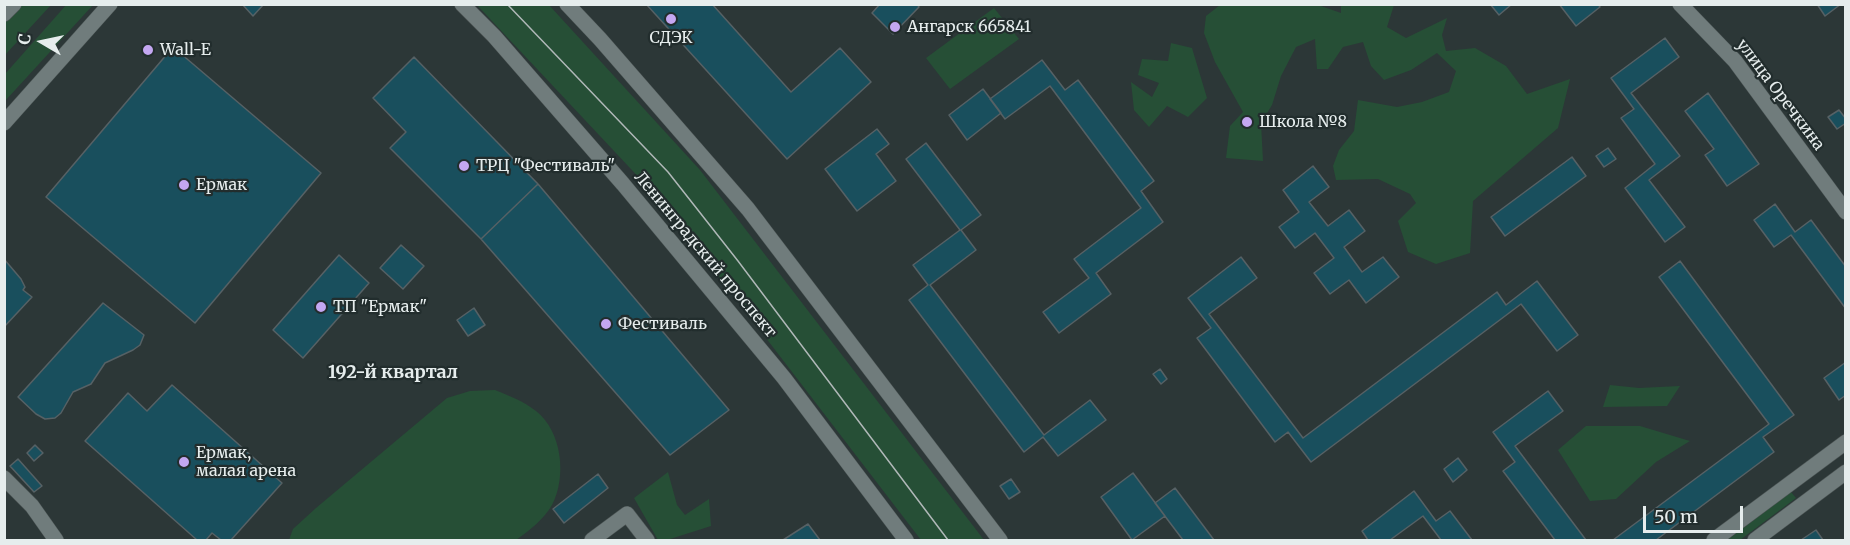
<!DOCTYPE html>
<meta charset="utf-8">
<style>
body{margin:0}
#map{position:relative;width:1850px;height:545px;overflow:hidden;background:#2c3737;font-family:Merriweather,serif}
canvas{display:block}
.frame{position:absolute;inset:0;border:6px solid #e6eded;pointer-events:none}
.north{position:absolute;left:12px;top:12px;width:60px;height:60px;-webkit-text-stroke:4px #222d2d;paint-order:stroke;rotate:279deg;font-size:16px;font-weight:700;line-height:24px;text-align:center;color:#e6eded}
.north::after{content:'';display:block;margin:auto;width:21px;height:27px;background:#e6eded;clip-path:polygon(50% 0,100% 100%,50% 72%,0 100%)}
.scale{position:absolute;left:1643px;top:506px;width:100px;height:27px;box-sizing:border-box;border:3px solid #e6eded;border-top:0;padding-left:8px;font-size:18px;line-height:21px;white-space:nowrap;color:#e6eded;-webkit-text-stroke:4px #222d2d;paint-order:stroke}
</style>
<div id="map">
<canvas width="1850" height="545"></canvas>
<div class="frame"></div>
<div class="north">С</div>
<div class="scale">50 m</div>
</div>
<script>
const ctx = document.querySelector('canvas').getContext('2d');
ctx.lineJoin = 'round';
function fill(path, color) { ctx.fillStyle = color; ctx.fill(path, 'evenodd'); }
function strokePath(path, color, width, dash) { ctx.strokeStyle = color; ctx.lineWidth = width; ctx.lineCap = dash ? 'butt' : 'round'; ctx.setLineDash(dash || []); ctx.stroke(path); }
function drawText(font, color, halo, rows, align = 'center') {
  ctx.font = font + ' Merriweather,serif'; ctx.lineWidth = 4.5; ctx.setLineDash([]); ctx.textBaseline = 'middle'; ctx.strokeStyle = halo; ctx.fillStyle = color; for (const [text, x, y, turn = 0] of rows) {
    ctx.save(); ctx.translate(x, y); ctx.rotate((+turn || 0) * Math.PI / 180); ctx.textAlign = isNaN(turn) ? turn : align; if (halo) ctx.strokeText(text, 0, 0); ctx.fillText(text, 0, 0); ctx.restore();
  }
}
const green = new Path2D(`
 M67 4 93 5 5 101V74Z
 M19 5H51L5 55 4 21Z
 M477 5H549L700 170 984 540H921L660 200Z
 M1220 5H1318L1341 13V5H1394L1387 27 1406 38 1447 18 1442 35 1446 51 1475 48 1506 66 1527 94 1570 79 1558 128 1473 201 1470 253 1436 264 1408 252 1398 221 1416 203 1410 194 1378 179 1336 180 1333 166 1339 150 1354 131 1358 100 1397 107 1422 102 1449 92 1456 71 1437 53 1411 70 1384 80 1371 66 1363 42 1343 47 1328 69H1317L1315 39 1296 47 1281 76 1272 105 1261 123 1263 161 1226 158 1230 126 1243 112 1215 62 1204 33 1206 16Z
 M994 8 1019 39 950 89 926 58Z
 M1171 43 1192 48 1207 98 1188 117 1167 106 1149 127 1134 110 1131 82 1152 97 1159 83 1138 75 1142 59 1168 61Z
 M1610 385 1639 388 1680 386 1667 406 1603 407Z
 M495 390C510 396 523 401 536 411 562 431 567 477 552 505 543 520 530 530 516 540H289L293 529 316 508 447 398 470 391Z
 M1586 426H1640L1690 441 1656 462 1616 499 1590 501 1558 450Z
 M668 472 677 505 685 515 709 499 711 526 667 540H658L634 498Z
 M1791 492 1796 498 1740 540H1727Z`);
const building = new Path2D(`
 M242 4H264L253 16Z
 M646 4H712L791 92 840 48 871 82 787 159Z
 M880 4H917L919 7 893 34 872 13Z
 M1490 4H1512L1499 15Z
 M1559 4H1598L1600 7 1576 26Z
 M1817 4H1841L1825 16Z
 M1665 38 1679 57 1631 93 1680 156 1649 180 1685 227 1665 242 1625 188 1655 164 1621 118 1634 109 1611 78Z
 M173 47 321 173 195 323 46 197Z
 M414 57 538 184 481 239 390 148 406 132 373 98Z
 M1042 60 1065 90 1078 80 1154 181 1141 191 1163 222 1096 273 1111 294 1059 333 1043 312 1089 278 1074 259 1141 208 1050 86 1005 119 990 99Z
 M983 89 1001 113 967 140 949 115Z
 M1708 93 1759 164 1727 186 1705 155 1714 149 1685 111Z
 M1839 110 1846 119V123L1837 129 1828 117Z
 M877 129 889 144 876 154 896 181 857 211 825 169Z
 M926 143 981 215 961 230 976 250 930 285 1044 435 1090 400 1106 420 1058 456 1043 437 1024 452 909 300 928 285 913 265 960 230 906 159Z
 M1608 148 1616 159 1604 167 1596 156Z
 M1572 157 1586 176 1505 236 1491 217Z
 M1313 166 1329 187 1309 202 1328 226 1349 210 1365 231 1344 247 1362 272 1383 257 1399 277 1366 303 1349 280 1330 294 1314 273 1334 258 1315 233 1295 248 1279 227 1299 212 1283 190Z
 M538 184 729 410 670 455 481 239Z
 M1775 204 1795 232 1811 220 1846 267V309L1791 235 1774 247 1754 220Z
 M401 245 424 266 403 289 380 268Z
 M339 255 369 283 303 358 273 330Z
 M1241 257 1257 278 1209 314 1303 438 1497 292 1506 305 1537 281 1578 335 1557 351 1521 304 1311 462 1288 432 1275 442 1197 338 1211 328 1188 298Z
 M4 259 21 279 25 287 23 290 32 297 4 327Z
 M1680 261 1794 415 1763 437 1774 452 1656 540H1613L1769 424 1659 277Z
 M103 303 144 335 140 345 133 350 105 363 91 384 73 392 61 413 55 418 45 419 36 414 18 397Z
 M474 308 485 325 468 336 457 320Z
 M1846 362V395L1839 400 1824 378Z
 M1160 369 1167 379 1161 384 1153 374Z
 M172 385 282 483 231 540H221L212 533 206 540H197L85 441 128 393 147 411Z
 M1548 391 1563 411 1515 446 1586 540H1555L1503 471 1515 462 1493 432Z
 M35 445 43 453 34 461 27 453Z
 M1458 458 1467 470 1453 482 1444 469Z
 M18 459 42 486 34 492 10 466Z
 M1133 473 1165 516 1132 540 1101 497Z
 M598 474 608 488 564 523 553 509Z
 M1011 479 1020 492 1009 499 1000 486Z
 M1175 488 1214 540H1183L1155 503Z
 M1414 491 1436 521 1450 511 1472 540H1441L1423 516 1390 540H1368L1362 531Z
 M808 524 820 540H783Z
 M1816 530 1823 540H1801Z`);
const street = new Path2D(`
 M1680 4 1735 61 1846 212
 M4 478 32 506 56 540
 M592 540 627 514 647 540`);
const secondary = new Path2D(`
 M462 4 494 36 623 184 784 378 906 540
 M567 4 600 39 748 209 1000 540
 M4 14 14 4
 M4 123 110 4
 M1714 540 1846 442
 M1755 540 1846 472`);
const tram = new Path2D(`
 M507 4 668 172 738 261 948 540`);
const markers = [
 [671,19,6,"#c4a7f1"],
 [895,27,6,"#c4a7f1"],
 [148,50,6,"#c4a7f1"],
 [1247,122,6,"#c4a7f1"],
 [464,166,6,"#c4a7f1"],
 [184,185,6,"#c4a7f1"],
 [321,307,6,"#c4a7f1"],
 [606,324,6,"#c4a7f1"],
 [184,462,6,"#c4a7f1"]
];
const poiNames = [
 ["Ангарск 665841",907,27],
 ["СДЭК",671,38,"center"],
 ["Wall-E",160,50],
 ["Школа №8",1259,122],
 ["ТРЦ \"Фестиваль\"",476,166],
 ["Ермак",196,185],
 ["ТП \"Ермак\"",333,307],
 ["Фестиваль",618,324],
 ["Ермак,",196,453],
 ["малая арена",196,471]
];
const streetNames = [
 ["улица Оречкина",1780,95,53],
 ["Ленинградский проспект",705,255,50]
];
const neighbourhoodNames = [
 ["192-й квартал",393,373]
];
fill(green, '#264f36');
fill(building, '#194f5d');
strokePath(building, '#566165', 1.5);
strokePath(street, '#4b5454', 16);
strokePath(secondary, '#4b5454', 16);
strokePath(street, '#707c7c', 15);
strokePath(secondary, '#707c7c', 15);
strokePath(tram, '#b0b8b8', 1.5);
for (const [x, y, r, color] of markers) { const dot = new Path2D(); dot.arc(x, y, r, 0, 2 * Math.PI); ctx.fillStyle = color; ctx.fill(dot); strokePath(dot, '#222d2d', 2); }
drawText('16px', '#e6eded', '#222d2d', poiNames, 'left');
drawText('16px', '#e6eded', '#222d2d', streetNames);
drawText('bold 18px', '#e6eded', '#222d2d', neighbourhoodNames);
</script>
